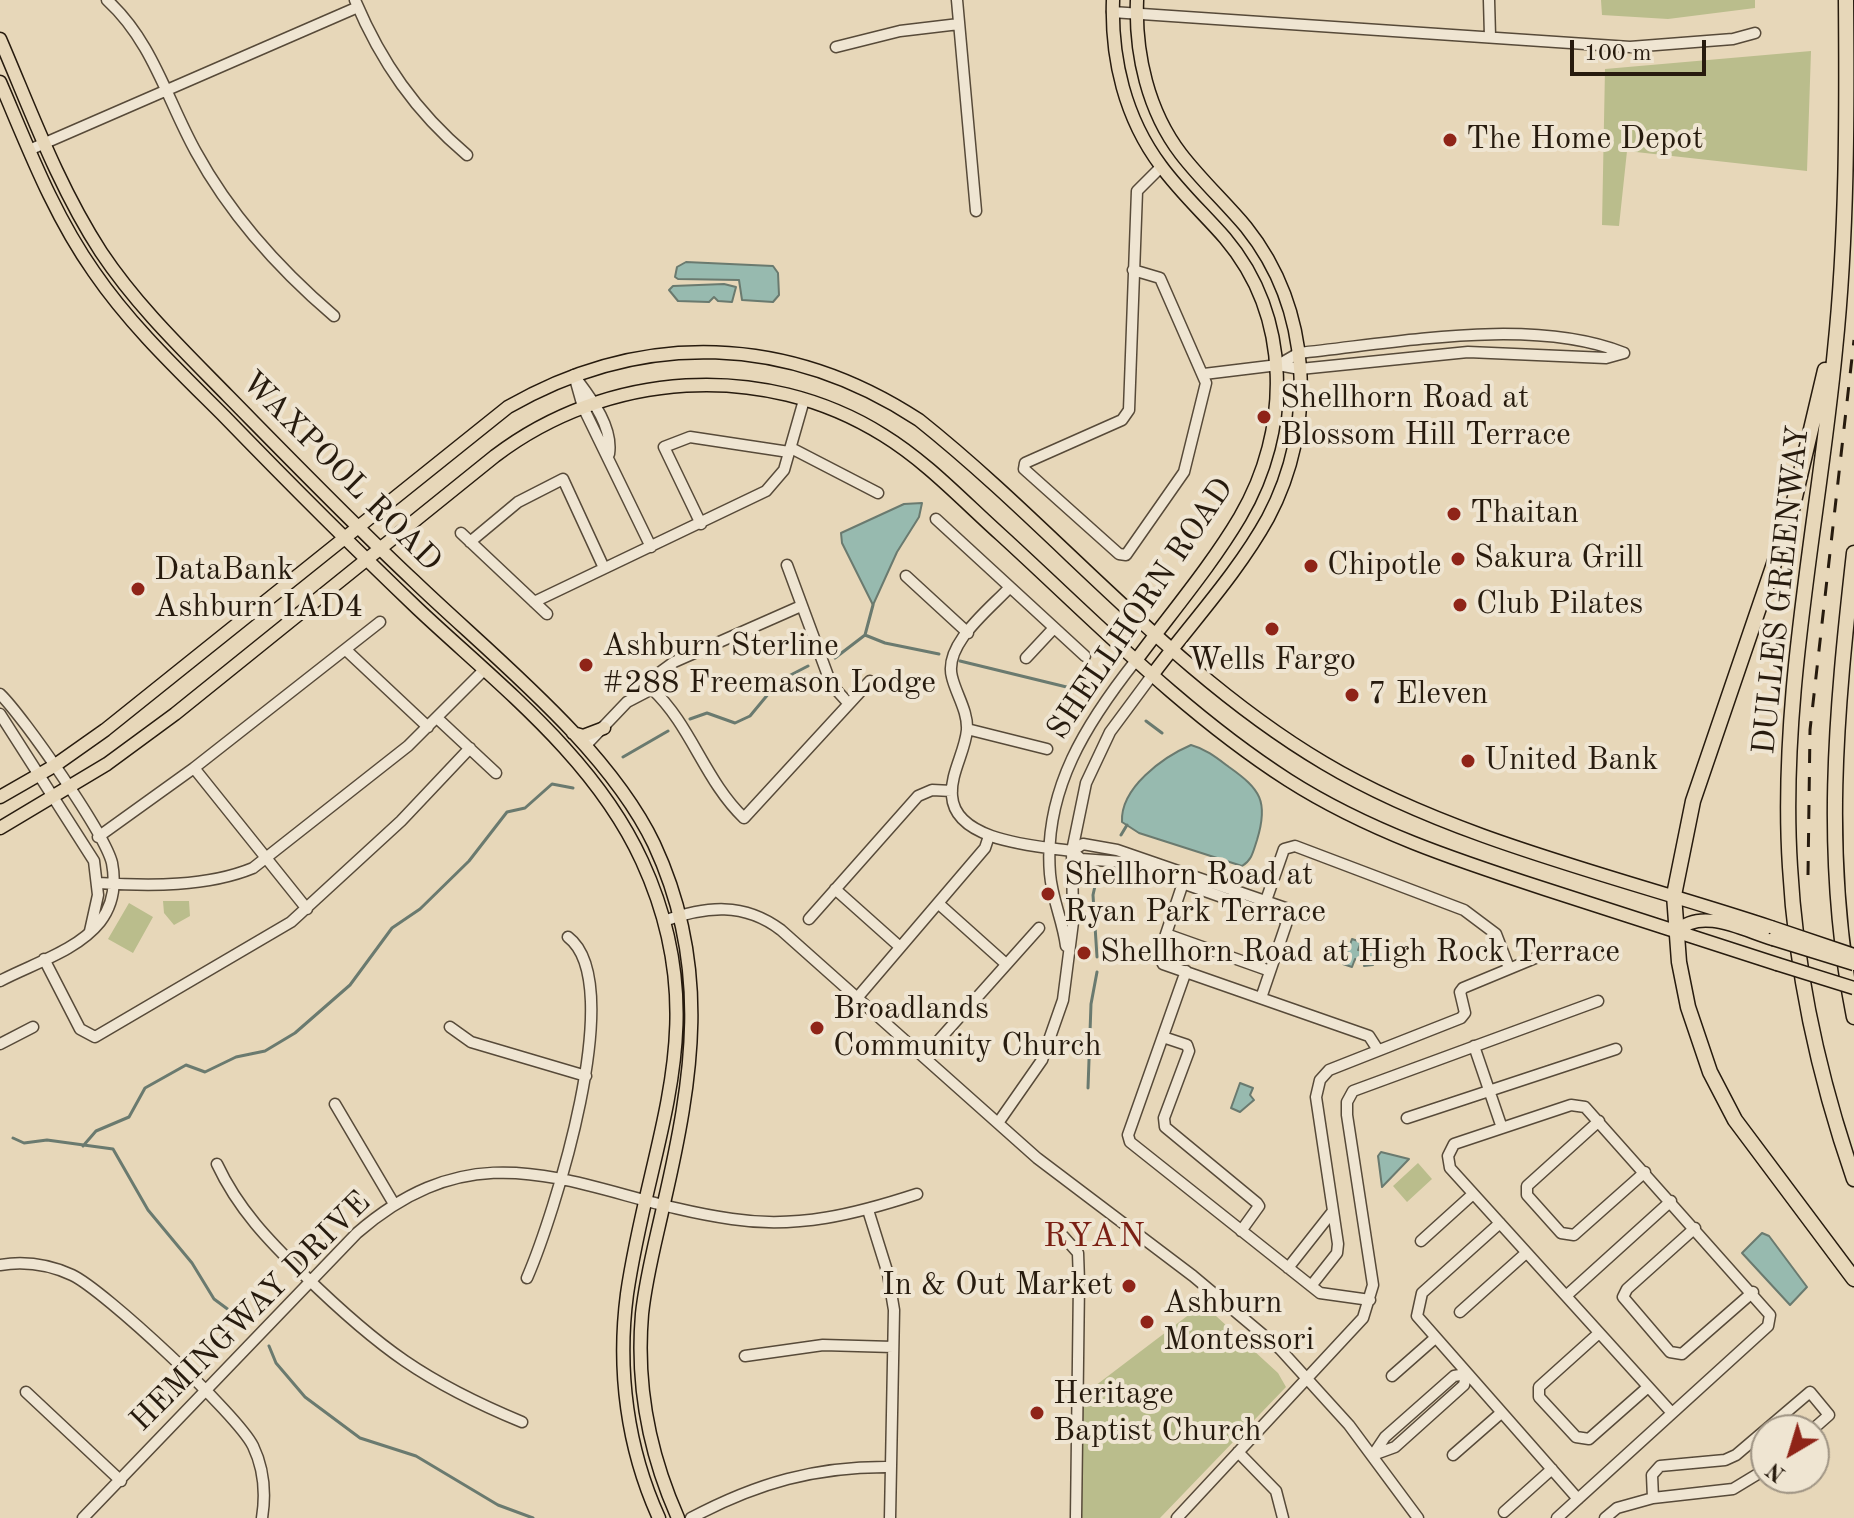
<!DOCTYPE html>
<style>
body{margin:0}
#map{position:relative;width:1854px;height:1518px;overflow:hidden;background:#e7d7b9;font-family:"Old Standard TT",serif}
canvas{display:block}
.north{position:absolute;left:1750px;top:1414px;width:80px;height:80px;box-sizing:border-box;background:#efe5d2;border:2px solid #9f9484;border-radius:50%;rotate:218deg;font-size:22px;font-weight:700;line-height:32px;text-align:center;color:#271b0e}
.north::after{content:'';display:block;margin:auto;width:28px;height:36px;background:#8f2418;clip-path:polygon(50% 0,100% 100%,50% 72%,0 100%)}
.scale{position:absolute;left:1570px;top:40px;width:136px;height:36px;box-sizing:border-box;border:4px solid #271b0e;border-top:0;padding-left:10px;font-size:24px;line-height:28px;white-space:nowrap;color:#271b0e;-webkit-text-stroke:6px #efe5d2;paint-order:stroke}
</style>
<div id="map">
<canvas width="1854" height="1518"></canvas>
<div class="north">N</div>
<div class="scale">100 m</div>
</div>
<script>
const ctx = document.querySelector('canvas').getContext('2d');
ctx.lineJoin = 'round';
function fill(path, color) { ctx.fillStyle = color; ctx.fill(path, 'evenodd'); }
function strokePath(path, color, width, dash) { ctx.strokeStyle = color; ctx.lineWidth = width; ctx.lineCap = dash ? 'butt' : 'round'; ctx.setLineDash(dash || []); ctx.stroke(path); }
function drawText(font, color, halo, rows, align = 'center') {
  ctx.font = font + ' "Old Standard TT",serif'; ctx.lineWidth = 8; ctx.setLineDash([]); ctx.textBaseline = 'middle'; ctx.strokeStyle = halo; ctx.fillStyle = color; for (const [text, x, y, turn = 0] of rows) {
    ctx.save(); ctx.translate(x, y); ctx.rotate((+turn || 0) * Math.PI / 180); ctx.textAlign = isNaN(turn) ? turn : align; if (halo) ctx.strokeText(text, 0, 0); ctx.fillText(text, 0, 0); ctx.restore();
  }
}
const green = new Path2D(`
 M1601 0H1755V8L1668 19 1602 15Z
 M1811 51 1807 171 1627 151 1619 226 1602 225 1605 69Z
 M163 901H189L190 916 174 925 164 913Z
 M129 903 153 917 133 953 108 939Z
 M1418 1163 1432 1179 1407 1202 1393 1186Z
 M1203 1304 1278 1373 1286 1387 1160 1518H1080L1083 1395Z`);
const water = new Path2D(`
 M686 262 773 266 778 273 779 295 773 302 742 300 739 280 678 279 675 277 677 267Z
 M724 284 736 287 732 302 718 301 714 297 709 302 678 301 669 290 673 286Z
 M922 503 919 517 897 552 873 605 842 543 841 533 904 504Z
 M1191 745C1206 749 1217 758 1229 767 1260 789 1269 801 1257 840 1253 852 1252 860 1242 866L1139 833 1122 822C1120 788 1163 757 1191 745Z
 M1352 939 1361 942 1358 950 1373 952V965L1364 966 1365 962 1355 959 1352 967 1343 964Z
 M1240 1083 1253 1088 1250 1095 1254 1100 1240 1112 1231 1108Z
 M1381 1152 1409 1159 1382 1187 1378 1156Z
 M1762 1233 1769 1236 1807 1287 1790 1305 1742 1253Z`);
const stream = new Path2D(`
 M865 635 885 643 939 654
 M835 658 865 635 873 605
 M960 661 1083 691
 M690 719 707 713 735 723 750 716 779 681 808 666
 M1146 721 1162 733
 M623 757 668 731
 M1121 835 1127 825
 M1097 957 1093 895 1095 886 1104 875
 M1088 1088 1091 1004 1097 972
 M13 1138 24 1143 47 1140 113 1149 148 1210 192 1263 214 1299 245 1322
 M83 1146 96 1131 129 1117 145 1088 186 1065 205 1072 236 1057 265 1051 295 1033 350 985 392 928 420 909 469 861 507 812 525 808 552 784 573 788
 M269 1346 276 1363 305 1397 360 1438 416 1456 498 1505 533 1518`);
const minor = new Path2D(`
 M107 0C153 42 167 100 196 152 231 216 279 269 334 316
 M355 0C381 62 416 112 467 155
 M957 0 976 211
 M1489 0 1490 36
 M1112 12 1630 47 1733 39 1755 33
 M836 47 900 31 959 24
 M29 150 358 7
 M1133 270 1160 278 1206 383 1184 472 1126 555 1119 554 1024 469 1025 463 1122 420 1129 410 1137 191 1161 167
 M1278 365 1300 369 1468 352 1606 358 1624 353
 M1204 374 1278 365 1299 353C1397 343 1530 316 1624 353
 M574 375 583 407 651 547
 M578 381C593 401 613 428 609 454
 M791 448 878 493
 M936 519 1085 656
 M701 524 664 447 690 437 789 452
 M461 533 547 614
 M470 542 518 502 563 479 604 568
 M787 565 831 684 849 704
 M906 576 968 633
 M1010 587C991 608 943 644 952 677 956 694 968 711 967 730 965 752 950 774 952 796 955 842 1038 846 1072 851
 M534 602 766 491 784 470 804 400
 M346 650 428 727
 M1026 658 1054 628
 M652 689C691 725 705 781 744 818L870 681
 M0 694C23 716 105 834 112 863 116 884 113 905 100 922 77 951 32 964 0 981
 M0 714 94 861 98 895 90 931
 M437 718 496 773
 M967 729 1047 749
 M586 745 627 702 652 689 655 676 674 662 801 606
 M194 768 307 909
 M98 837 194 768 380 622
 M1072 851 1083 844 1117 850 1291 910 1261 998
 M1072 851 1081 859 1123 862 1287 920
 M1186 874 1159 955 1163 964 1369 1036 1378 1050
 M99 883C149 886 207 887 253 868L408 746 483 671
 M835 889 900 947
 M939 904 1006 964
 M1262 912 1284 849 1295 846 1464 910 1496 934 1509 968
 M809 919 918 796 932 790 952 791
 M664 921C706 906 744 902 781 930L1037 1158 1193 1276 1280 1349 1349 1425 1418 1518
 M1166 934 1270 971
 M1066 946C1063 921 1052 899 1050 874 1043 790 1087 722 1137 659
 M44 959 80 1029 95 1037 291 922 401 821 470 748
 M1186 971 1128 1135 1130 1142 1320 1293 1370 1300
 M857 998 985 848 989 836
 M450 1027 471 1042 586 1076
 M1163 1037 1187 1045 1189 1051 1164 1118 1165 1127 1257 1203 1259 1206 1241 1231
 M939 1040 1039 928
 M0 1044 33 1027
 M1474 1046 1502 1128
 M335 1104 394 1204
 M1407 1118 1616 1049
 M1599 1121 1527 1186V1195L1561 1233 1574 1235 1645 1172
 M998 1123 1042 1060 1063 1000 1073 922 1072 851 1086 783 1110 732 1153 674
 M217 1164C238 1209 269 1241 304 1275 379 1348 425 1382 522 1422
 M868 1210 888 1274 894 1310 890 1518
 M1500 1223 1422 1293 1417 1316 1578 1499
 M1695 1228 1627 1289 1623 1297 1670 1352 1682 1354 1753 1292
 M1063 1236 1078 1253 1079 1282 1076 1518
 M1421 1241 1473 1194
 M0 1265C24 1261 50 1265 72 1275 104 1290 238 1415 253 1446 264 1469 266 1493 262 1518
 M1288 1268 1333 1211
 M527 1278C553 1218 629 983 568 937
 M1311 1286 1337 1253 1338 1244 1316 1097 1320 1080 1329 1070 1461 1018 1465 1013 1460 992 1463 988 1545 954
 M1566 1296 1671 1201
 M1460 1312 1526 1253
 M1599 1333 1539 1387V1397L1576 1437 1589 1439 1648 1387
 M745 1356 823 1345 893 1347
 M1466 1374 1464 1385 1395 1447 1373 1455 1385 1437 1454 1376Z
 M1392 1376 1434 1339
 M26 1392 121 1481
 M1238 1452 1276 1491 1283 1518
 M1453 1455 1501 1413
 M1766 1469 1733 1489 1653 1498 1652 1475 1660 1466 1725 1460 1736 1455 1810 1392 1829 1415 1812 1430
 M1504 1512 1552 1469
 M83 1518 357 1233C490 1118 587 1199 732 1219 797 1229 856 1214 917 1194
 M691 1518C757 1483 816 1466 891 1467
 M1177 1518 1363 1318 1373 1285 1347 1115V1102L1353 1091 1598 1001
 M1557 1518 1768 1326 1770 1315 1585 1107 1571 1105 1454 1144 1448 1156 1450 1168 1672 1413
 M1605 1518 1617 1508 1653 1498`);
const major = new Path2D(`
 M1113 0C1111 59 1125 118 1161 166 1180 192 1204 214 1225 238 1292 317 1291 430 1240 517 1211 566 1171 613 1137 659
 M1137 0C1135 54 1148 111 1181 154 1201 180 1225 202 1246 227 1312 309 1317 426 1268 518 1237 574 1191 623 1153 674
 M0 39C31 111 58 186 101 252 137 306 183 350 228 396 289 458 350 521 414 581 493 657 607 746 654 844 711 966 693 1077 664 1203 656 1240 646 1276 642 1314 636 1384 649 1453 678 1518
 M0 82C28 147 53 214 94 272 131 326 179 371 225 417 288 482 352 546 418 609 499 685 595 758 642 861 717 1024 650 1135 627 1294 617 1370 627 1448 659 1518
 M573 733 583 736 604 728
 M0 797 54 766 105 730 508 407C644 329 789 335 919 420 1057 530 1172 673 1324 763 1453 840 1627 879 1771 927
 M0 828 107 764 175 714 495 456C607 371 763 360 883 435 927 462 963 501 1001 535 1093 619 1182 712 1288 780 1368 831 1456 860 1545 889 1623 914 1700 939 1777 964
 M1677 931C1702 907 1743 930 1773 939`);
const highway = new Path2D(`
 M1846 0C1847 117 1847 234 1835 350 1819 519 1779 697 1790 867 1796 974 1819 1078 1854 1179
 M1825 370 1791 514 1693 801 1674 895 1679 962 1688 1007 1710 1072 1735 1120 1854 1279
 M1854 553C1836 713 1822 857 1854 1017`);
const rail = new Path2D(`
 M1808 875 1810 730 1854 340`);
const majorBridge = new Path2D(`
 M1771 927 1854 955
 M1773 939 1854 964
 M1777 964 1854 988`);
const markers = [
 [1450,140,8,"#8f2418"],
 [1264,417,8,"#8f2418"],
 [1454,514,8,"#8f2418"],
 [1458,559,8,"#8f2418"],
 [1311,566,8,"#8f2418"],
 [138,589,8,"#8f2418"],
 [1460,605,8,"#8f2418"],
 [1272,629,8,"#8f2418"],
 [586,665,8,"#8f2418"],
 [1352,695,8,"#8f2418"],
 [1468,761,8,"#8f2418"],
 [1048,894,8,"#8f2418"],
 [1084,953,8,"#8f2418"],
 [817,1028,8,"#8f2418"],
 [1129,1286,8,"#8f2418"],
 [1147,1322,8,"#8f2418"],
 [1037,1413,8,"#8f2418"]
];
const poiNames = [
 ["The Home Depot",1466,140],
 ["Shellhorn Road at",1280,399],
 ["Blossom Hill Terrace",1280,436],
 ["Thaitan",1470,514],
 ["Sakura Grill",1474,559],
 ["Chipotle",1327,566],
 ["DataBank",154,571],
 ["Ashburn IAD4",154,608],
 ["Club Pilates",1476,605],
 ["Ashburn Sterline",602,647],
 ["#288 Freemason Lodge",602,684],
 ["Wells Fargo",1272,661,"center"],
 ["7 Eleven",1368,695],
 ["United Bank",1484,761],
 ["Shellhorn Road at",1064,876],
 ["Ryan Park Terrace",1064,913],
 ["Shellhorn Road at High Rock Terrace",1100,953],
 ["Broadlands",833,1010],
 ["Community Church",833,1047],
 ["In & Out Market",1113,1286,"right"],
 ["Ashburn",1163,1304],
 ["Montessori",1163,1341],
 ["Heritage",1053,1395],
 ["Baptist Church",1053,1432]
];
const streetNames = [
 ["WAXPOOL ROAD",341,472,45],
 ["DULLES GREENWAY",1782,590,-84],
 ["SHELLHORN ROAD",1141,609,-56],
 ["HEMINGWAY DRIVE",251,1312,-45]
];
const neighbourhoodNames = [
 ["RYAN",1095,1237]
];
fill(green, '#babd8c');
fill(water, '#97baaf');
strokePath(water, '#6a7a6f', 2);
strokePath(stream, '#6a7a6f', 3);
strokePath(minor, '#574a39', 13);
strokePath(major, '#271b0e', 15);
strokePath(highway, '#271b0e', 17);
strokePath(minor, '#efe5d2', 10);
strokePath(major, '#e7d7b9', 12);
strokePath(highway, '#e7d7b9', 14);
strokePath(rail, '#271b0e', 3, [14, 14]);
strokePath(majorBridge, '#271b0e', 15, []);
strokePath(majorBridge, '#e7d7b9', 12);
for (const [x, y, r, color] of markers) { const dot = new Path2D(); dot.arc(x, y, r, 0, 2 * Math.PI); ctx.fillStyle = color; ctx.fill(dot); strokePath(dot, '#efe5d2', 3); }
drawText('32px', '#271b0e', '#efe5d2', poiNames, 'left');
drawText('32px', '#271b0e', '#efe5d2', streetNames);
ctx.letterSpacing = '2px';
drawText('34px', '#7a1f14', '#efe5d2', neighbourhoodNames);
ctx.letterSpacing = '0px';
</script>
